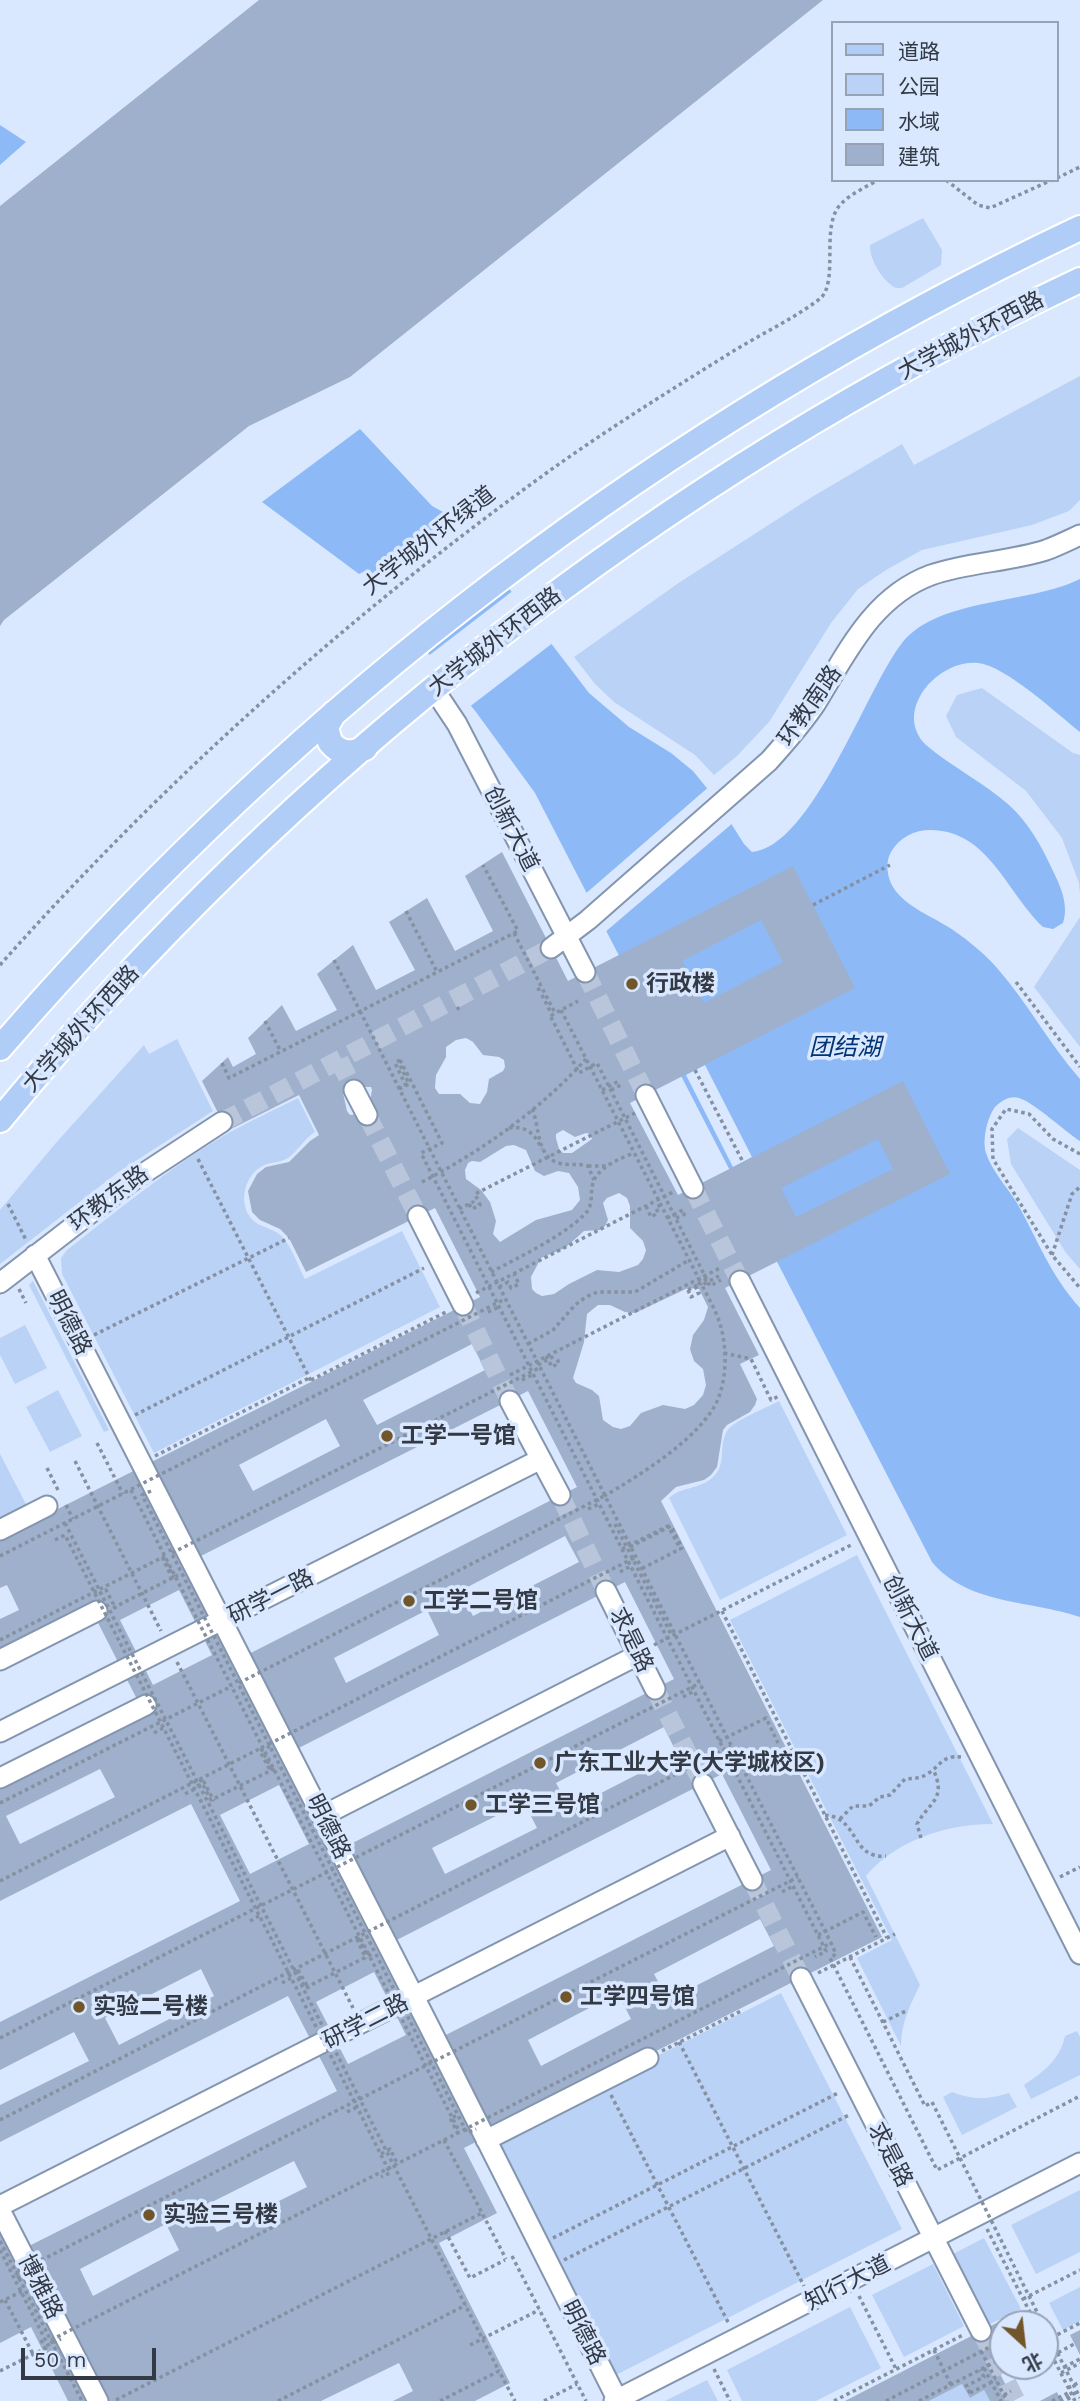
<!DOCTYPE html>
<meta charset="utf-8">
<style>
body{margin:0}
#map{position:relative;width:1080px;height:2401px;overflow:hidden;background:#d9e8ff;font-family:"Work Sans","Noto Sans SC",sans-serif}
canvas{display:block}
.legend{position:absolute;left:831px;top:21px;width:228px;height:161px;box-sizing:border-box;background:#d9e8ff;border:2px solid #97a2b5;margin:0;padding:9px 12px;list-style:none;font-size:21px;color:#333a45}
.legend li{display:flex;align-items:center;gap:14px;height:35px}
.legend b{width:35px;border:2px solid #97a2b5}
.north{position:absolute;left:989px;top:2310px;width:70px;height:70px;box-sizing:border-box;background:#d9e8ff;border:2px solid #97a2b5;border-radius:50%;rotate:153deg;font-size:19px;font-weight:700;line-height:28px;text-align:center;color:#333a45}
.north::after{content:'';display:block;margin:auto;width:24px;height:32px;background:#715629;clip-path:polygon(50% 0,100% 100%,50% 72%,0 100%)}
.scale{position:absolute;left:21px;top:2348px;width:135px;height:32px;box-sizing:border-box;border:4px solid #333a45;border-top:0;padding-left:9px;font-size:21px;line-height:24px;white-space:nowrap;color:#333a45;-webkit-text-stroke:5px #d9e8ff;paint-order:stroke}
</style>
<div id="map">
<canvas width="1080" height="2401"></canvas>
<ul class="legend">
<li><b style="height:9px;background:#b0cdf8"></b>道路</li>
<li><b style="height:19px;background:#b9d2f6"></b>公园</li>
<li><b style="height:19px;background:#8eb9f7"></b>水域</li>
<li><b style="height:19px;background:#9eb0cb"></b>建筑</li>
</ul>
<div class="north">北</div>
<div class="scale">50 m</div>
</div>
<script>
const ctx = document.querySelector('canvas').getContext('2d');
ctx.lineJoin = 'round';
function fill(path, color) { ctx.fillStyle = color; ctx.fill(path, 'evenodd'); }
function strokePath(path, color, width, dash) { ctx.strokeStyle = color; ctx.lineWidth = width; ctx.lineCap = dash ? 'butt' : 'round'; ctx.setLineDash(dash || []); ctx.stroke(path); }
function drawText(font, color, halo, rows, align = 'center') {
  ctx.font = font + ' "Work Sans","Noto Sans SC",sans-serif'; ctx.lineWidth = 7; ctx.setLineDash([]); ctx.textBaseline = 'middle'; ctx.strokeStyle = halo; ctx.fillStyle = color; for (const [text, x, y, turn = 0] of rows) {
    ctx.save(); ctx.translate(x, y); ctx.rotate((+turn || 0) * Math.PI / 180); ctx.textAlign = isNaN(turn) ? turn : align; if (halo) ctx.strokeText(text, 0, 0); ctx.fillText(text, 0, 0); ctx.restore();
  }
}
const green = new Path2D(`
 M923 218 942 250 941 265 902 288H896C883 282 869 259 870 245Z
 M1080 376V500L1069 511 1032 525 922 550 886 570 858 589 831 623 769 722 737 756 714 775 695 755 614 702 595 684 574 657 680 582 812 497 902 444 914 465Z
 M982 688 1073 753 1080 755V894L1079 883 1062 838 1026 791 956 737 946 716 957 695Z
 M1080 917V1047L1034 987Z
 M177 1039 213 1111 117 1173 0 1264V1210L55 1144 144 1045 149 1054Z
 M298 1098 315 1132C304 1139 298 1151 288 1158 278 1164 267 1161 258 1169 241 1182 238 1212 258 1224 268 1229 279 1231 285 1240 294 1252 298 1267 305 1279L402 1231 440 1307 154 1453 62 1274 61 1258 67 1250C118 1210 169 1168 225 1135 248 1122 274 1110 298 1098Z
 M1018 1128 1080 1170V1269L1066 1253 1011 1164 1007 1139Z
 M33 1281 109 1430 104 1432 29 1285Z
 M25 1325 47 1368 15 1384 0 1355V1338Z
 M58 1390 82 1436 50 1452 26 1407Z
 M779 1401 847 1535 720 1600 669 1498C682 1486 699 1490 713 1477 727 1465 718 1446 727 1431 734 1420 767 1408 779 1401Z
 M0 1454 28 1508 0 1523Z
 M857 1555 993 1824C947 1824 896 1840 866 1876L920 1985C910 2005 901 2023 901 2046L857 1958 892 1940 730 1620Z
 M781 1993 902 2229 616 2375 496 2138Z
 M1077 2031 1080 2037V2075L1031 2099 1024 2085C1043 2072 1060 2060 1065 2036Z
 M952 2092C973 2100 987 2100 1009 2093L1017 2107 962 2135 943 2097Z
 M1080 2190V2252L1036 2274 1011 2225Z
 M984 2238 1021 2309 988 2325 953 2254Z
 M933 2264 964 2326 904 2357 872 2295Z
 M1080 2287V2321L1063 2330 1049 2303Z
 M850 2307 881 2368 816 2401H742L727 2370Z
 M707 2380 718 2401H665Z
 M962 2384 970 2398 984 2390 990 2401H929Z`);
const water = new Path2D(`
 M0 125 26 142 0 165Z
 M360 429 432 506 456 519 589 693 629 727 671 753 693 771 715 798 744 844 752 852C812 847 867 687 902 643 939 597 1028 605 1080 579V732C1056 713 1006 666 978 663 938 659 892 711 926 745 952 767 983 782 1009 805 1029 823 1042 847 1053 871 1061 887 1069 906 1063 923L1053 929 1043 927C1007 893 989 831 931 830 914 830 900 837 891 852 885 862 887 877 893 887 905 907 934 917 953 930 969 941 985 954 997 968 1028 1003 1049 1044 1080 1079V1141C1064 1131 1035 1103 1019 1098 1010 1095 1001 1101 995 1107 987 1118 982 1140 986 1153 992 1171 1007 1187 1017 1203 1039 1242 1049 1273 1080 1308V1617C1030 1600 968 1605 932 1562L535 793 476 712 377 590 365 571 359 574 262 502Z`);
const pier = new Path2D(`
 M454 513 506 579 419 647 376 594 369 581Z
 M514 590 554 642 468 708 427 657Z
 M711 785 734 822 604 933 584 895Z
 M705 1065 752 1157 733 1167 686 1075Z`);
const building = new Path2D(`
 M259 0H823L350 377 249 426 4 620 0 626V206Z
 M502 852 568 981 793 866 855 988 630 1103 678 1195 903 1081 950 1174 725 1288 759 1355 740 1364 757 1399 755 1405 750 1412 727 1425 723 1430 717 1467 711 1475 704 1480 676 1487 661 1501 882 1937 464 2148 497 2213 439 2243 510 2383 475 2401H393L413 2391 399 2363 321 2401H68L31 2327 0 2343V2220L17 2252 337 2091 288 1996 0 2142V2105L89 2061 74 2032 0 2070V2022L240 1901 191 1804 0 1901V1780L142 1709 92 1611 0 1656V1619L19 1610 7 1585 0 1588V1538L480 1297 435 1208 306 1272 289 1238 280 1229 260 1220 252 1212 248 1191 257 1174 266 1167 289 1162 310 1141 319 1135 299 1095 227 1131 202 1081 228 1057 233 1067 256 1054 248 1038 282 1005 296 1031 337 1010 317 974 353 945 376 990 415 970 389 922 427 898 455 951 493 931 465 876ZM761 920 783 962 704 1003 682 961ZM466 1038 473 1042 483 1055 499 1057 504 1060 505 1067 503 1071 489 1079 487 1092 480 1104 470 1103 460 1094H439L435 1088 436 1075 446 1057V1047L456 1040ZM364 1087H371L372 1090 370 1102 358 1114 350 1115 347 1111 343 1093 348 1089H360ZM563 1130 575 1137 586 1133 590 1134 592 1139 572 1153H563L559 1149 556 1138V1134ZM878 1139 893 1169 796 1217 781 1188ZM514 1145 526 1150 535 1171 544 1176 558 1171 569 1173 578 1187 580 1200 572 1210 536 1220 500 1242 493 1234 496 1221 490 1202 481 1190 466 1179 465 1170 468 1163 472 1161 480 1162 506 1146ZM619 1193 627 1198 630 1206V1228L643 1241 646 1250 643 1259 638 1265 619 1272 597 1270 569 1284 554 1294 542 1296 536 1293 532 1289 531 1277 541 1258 565 1248 584 1231 600 1230 605 1226 608 1220 603 1203 607 1198ZM688 1288 699 1289 708 1307 704 1320 693 1335 690 1349 694 1361 703 1369 706 1385 703 1395 694 1405 685 1409 663 1405 641 1413 630 1426 621 1429 613 1427 603 1420 599 1396 592 1390 576 1383 573 1378 584 1342 587 1314 598 1305H610L625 1312 635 1313ZM472 1344 485 1370 377 1425 363 1400ZM528 1391 577 1487 237 1660 187 1563ZM326 1419 340 1446 253 1491 239 1465ZM565 1536 579 1562 473 1616 460 1591ZM625 1582 674 1679 335 1852 285 1755ZM179 1590 212 1655 153 1685 120 1620ZM427 1610 439 1635 346 1683 334 1658ZM664 1727 677 1754 570 1809 556 1783ZM100 1769 115 1797 20 1844 6 1816ZM722 1774 771 1870 432 2042 383 1947ZM279 1785 309 1844 250 1874 220 1815ZM524 1802 537 1828 445 1874 432 1848ZM760 1919 774 1946 668 2000 654 1974ZM201 1969 214 1996 119 2045 105 2018ZM374 1972 406 2035 348 2064 316 2002ZM618 1993 631 2019 541 2066 528 2040ZM294 2161 307 2187 217 2232 204 2206ZM166 2224 179 2250 93 2296 80 2269Z
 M1016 2313 1022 2324H1003V2363L996 2366 1014 2401H990L984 2390 970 2398 962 2384 929 2401H845Z
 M1080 2330V2355L1070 2335Z
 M1057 2392 1061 2401H1040Z`);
const minorTunnel = new Path2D(`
 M585 972 646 1095
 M339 1060 354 1090
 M367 1115 418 1216
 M222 1122 551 948
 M693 1188 740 1281
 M463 1305 510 1401
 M560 1495 606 1591
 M655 1689 703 1784
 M752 1880 801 1978
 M981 2331 1016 2401`);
const path = new Path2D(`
 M1057 178 1080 167
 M946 180 978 205 990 208 1052 180
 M813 905 890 865
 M406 911 437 972
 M334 960 360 1011
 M0 965C160 785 339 624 534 482 598 435 666 393 735 350 763 333 795 318 821 298 839 279 820 225 841 204 850 194 866 187 878 180
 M1016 982 1080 1067
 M542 995 552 1015 578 1001
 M457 1007 460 1011
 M265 1021 281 1052
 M400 1060 413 1085
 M222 1063 229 1078 518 931 483 865
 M695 1070 743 1162
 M399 1089 409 1084 400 1065
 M602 1090 619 1081
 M611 1090 621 1085
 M509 1128C527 1125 535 1135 542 1149
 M1080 1154 1053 1139 1029 1114 1006 1109 992 1129 993 1159 1052 1255 1080 1288
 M198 1159 311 1381
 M588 1166H606
 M422 1182C482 1151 541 1109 586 1059
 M8 1204 26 1240
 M469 1204 472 1209 480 1205 475 1194 635 1113
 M646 1206 651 1217 658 1213 656 1207 661 1205
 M459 1209 473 1202 474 1203
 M667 1218 685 1209
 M676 1218 687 1213
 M1052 1255 1072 1194 1080 1187
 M491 1272C518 1258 563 1236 584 1215 595 1205 589 1192 594 1180 601 1166 621 1158 634 1153
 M499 1287 508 1282 511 1288 519 1284 514 1274
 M19 1289 26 1303
 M688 1290 691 1297 699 1293 695 1286 707 1279
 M476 1293 675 1191
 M488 1312 499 1307
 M94 1335 289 1238
 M528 1344 553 1330 575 1305 586 1297 597 1292H635L689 1260
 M724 1353 751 1359 771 1400 779 1396
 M546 1356 552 1367 559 1363 556 1357
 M510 1375 720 1268
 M311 1380 446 1312
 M522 1380 534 1374
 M135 1415 424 1268
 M97 1443 123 1494
 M155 1456 309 1378
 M75 1461 161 1631
 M47 1468 59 1492
 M604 1496C639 1476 703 1436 718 1399 727 1377 727 1346 720 1324 716 1310 708 1298 702 1285L719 1276
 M66 1505 73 1519
 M588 1509 599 1504
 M615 1524 672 1636
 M630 1547 671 1526 682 1548 639 1570
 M163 1557 174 1577
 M620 1572 631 1566
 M113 1608 178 1575
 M722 1611 887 1938
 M654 1645 853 1544
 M177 1662 353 2008
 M683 1697 694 1691
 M154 1733 163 1728
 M719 1741 766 1718 778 1743
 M261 1748 272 1770
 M716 1762 727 1756
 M200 1779 211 1800 278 1767
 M185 1794 195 1789
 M825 1815C860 1818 850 1859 886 1856
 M840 1819 853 1806H869L880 1797 890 1795 905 1779C913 1778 920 1779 927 1774 940 1767 941 1755 961 1757
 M921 1838 917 1824C930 1801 947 1799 933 1769
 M1060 1877 1080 1867
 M782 1892 793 1886
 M250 1921 259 1916
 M818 1935 863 1912 876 1937
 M358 1938 368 1956
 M850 1957 925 2106 932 2102 960 2158
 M296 1970 305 1988 372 1954
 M818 1973 895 1934
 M282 1983 291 1978
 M883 2022 908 2010
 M679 2042 804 2286
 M662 2051 743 2010
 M611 2095 729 2324
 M347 2112 357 2107
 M456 2116 450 2118 458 2134
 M444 2140 506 2259
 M381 2154 390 2149 398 2165
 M987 2229 1036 2324
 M445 2231 470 2278 505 2260
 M553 2238 840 2092
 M512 2256 586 2401
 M564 2260 851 2114
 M859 2296 896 2369
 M1023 2299 1080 2270
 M5 2300 33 2354
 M0 2302 23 2291
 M1016 2324 1012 2317 1022 2312 1028 2324
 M1045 2335 1048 2334
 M1045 2341 1080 2323
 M1045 2342 1075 2401
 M470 2345 539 2310
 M934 2350 951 2385
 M1052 2356 1074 2344
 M1064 2367 1080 2359
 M984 2368 1001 2401
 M714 2369 730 2401
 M0 2371 50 2346
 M1061 2373 1080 2363
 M1068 2388 1080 2382
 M970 2393 966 2386 984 2377 980 2370
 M1004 2395 1011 2391
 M1068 2397 1070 2401
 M116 2400 482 2213
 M278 2401 466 2305
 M440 2401 499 2371 515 2401
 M544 2401 577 2384
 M834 2401 963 2335
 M919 2401 1003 2358
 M1052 2401 1070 2392`);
const minor = new Path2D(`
 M433 688 457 724 585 972
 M551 948 588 920 769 761C786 742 802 724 816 703 847 653 872 597 931 575 968 562 1009 562 1046 550 1057 546 1069 540 1080 535
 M354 1090 367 1115
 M646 1095 693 1188
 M418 1216 463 1305
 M35 1255 429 2026 618 2401
 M740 1281 1080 1954
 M0 1283 132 1181 222 1122
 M510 1401 560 1495
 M0 1530 47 1506
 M606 1591 655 1689
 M0 1660 97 1611
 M0 1732 541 1459
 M0 1778 146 1705
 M703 1784 752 1880
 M322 1816 638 1655
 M801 1978 981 2331
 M486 2140 648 2058
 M0 2206 730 1836
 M0 2210 98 2401
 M614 2401 1080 2163`);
const major = new Path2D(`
 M334 713 326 727 330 742C340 754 351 755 365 748
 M0 1048C300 701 665 424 1080 228
 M0 1120C291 766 666 475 1080 280`);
const pathBridge = new Path2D(`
 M514 933 542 988
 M537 990 542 988 555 1013
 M561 1010 702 1285
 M360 1011 831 1943 836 1954 830 1958 937 2170 1080 2096
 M551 1017 579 1073 597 1063 710 1286 721 1280
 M400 1060 395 1063 406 1086
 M413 1085 442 1143 421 1153 826 1951 815 1957
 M532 1109C540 1126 536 1157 559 1163 568 1166 578 1163 588 1166L594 1180
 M688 1290 701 1283
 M538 1365 554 1356
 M131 1490 459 2131
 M151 1491 142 1495 467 2133 476 2129
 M65 1523 499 2371
 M55 1540 65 1535 357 2107 390 2173 381 2177
 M622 1549 668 1526 681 1550
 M172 1553 539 1368
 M0 1556 505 1299
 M165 1558 163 1559 173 1580
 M99 1594 106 1590 116 1609
 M0 1640 165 1556
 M239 1683 604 1496
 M269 1744 636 1557
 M270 1746 260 1751 271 1772
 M197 1786 204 1782 214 1801
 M0 1803 232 1686
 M0 1881 263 1747
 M357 1939 366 1959
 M298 1970 309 1989
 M0 2038 700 1683
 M0 2120 731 1746
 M960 2158 1043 2324
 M0 2241 82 2401
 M0 2250 48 2345 61 2339
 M16 2273 798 1877
 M17 2278 27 2273
 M1045 2328 1080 2398
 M41 2340 46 2350
 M51 2340 831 1943
 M981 2351 1007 2401
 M970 2393 996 2380
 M886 2401 1003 2340
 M1060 2401 1077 2392`);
const markers = [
 [632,984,7,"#715629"],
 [387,1436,7,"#715629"],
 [409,1601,7,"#715629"],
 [540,1763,7,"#715629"],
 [471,1805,7,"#715629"],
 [566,1997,7,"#715629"],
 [79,2007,7,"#715629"],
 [149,2215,7,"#715629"]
];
const streetNames = [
 ["大学城外环西路",971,336,-28],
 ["大学城外环绿道",429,541,-38],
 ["大学城外环西路",495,642,-38],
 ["环教南路",810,706,-55],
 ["创新大道",511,829,63],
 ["大学城外环西路",81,1029,-48],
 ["环教东路",109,1199,-37],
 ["明德路",69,1323,63],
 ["研学一路",271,1597,-27],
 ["创新大道",910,1618,63],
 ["求是路",631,1640,64],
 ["明德路",328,1827,63],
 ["研学二路",366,2022,-27],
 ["求是路",890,2155,63],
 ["知行大道",848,2283,-27],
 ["博雅路",40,2287,63],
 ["明德路",583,2333,63]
];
const poiNames = [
 ["行政楼",646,984],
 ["工学一号馆",401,1436],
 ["工学二号馆",423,1601],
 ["广东工业大学(大学城校区)",554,1763],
 ["工学三号馆",485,1805],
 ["工学四号馆",580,1997],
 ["实验二号楼",93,2007],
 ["实验三号楼",163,2215]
];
const waterNames = [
 ["团结湖",845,1048]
];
fill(green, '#b9d2f6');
fill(water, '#8eb9f7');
fill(pier, '#d9e8ff');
fill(building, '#9eb0cb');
strokePath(minorTunnel, '#b8c5da', 19, [19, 10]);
strokePath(minor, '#8395af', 23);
strokePath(major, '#fff', 28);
strokePath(path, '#8590a1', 3.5, [3.5, 3.5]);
strokePath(minor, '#fff', 19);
strokePath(major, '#b0cdf8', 24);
strokePath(pathBridge, '#8590a1', 3.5, [3.5, 3.5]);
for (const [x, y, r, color] of markers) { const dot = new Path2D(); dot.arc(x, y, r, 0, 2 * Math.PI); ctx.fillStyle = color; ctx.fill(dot); strokePath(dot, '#d9e8ff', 2.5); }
drawText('23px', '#333a45', '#d9e8ff', streetNames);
drawText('bold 23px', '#333a45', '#d9e8ff', poiNames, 'left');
drawText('italic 24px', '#003274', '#d9e8ff', waterNames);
</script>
